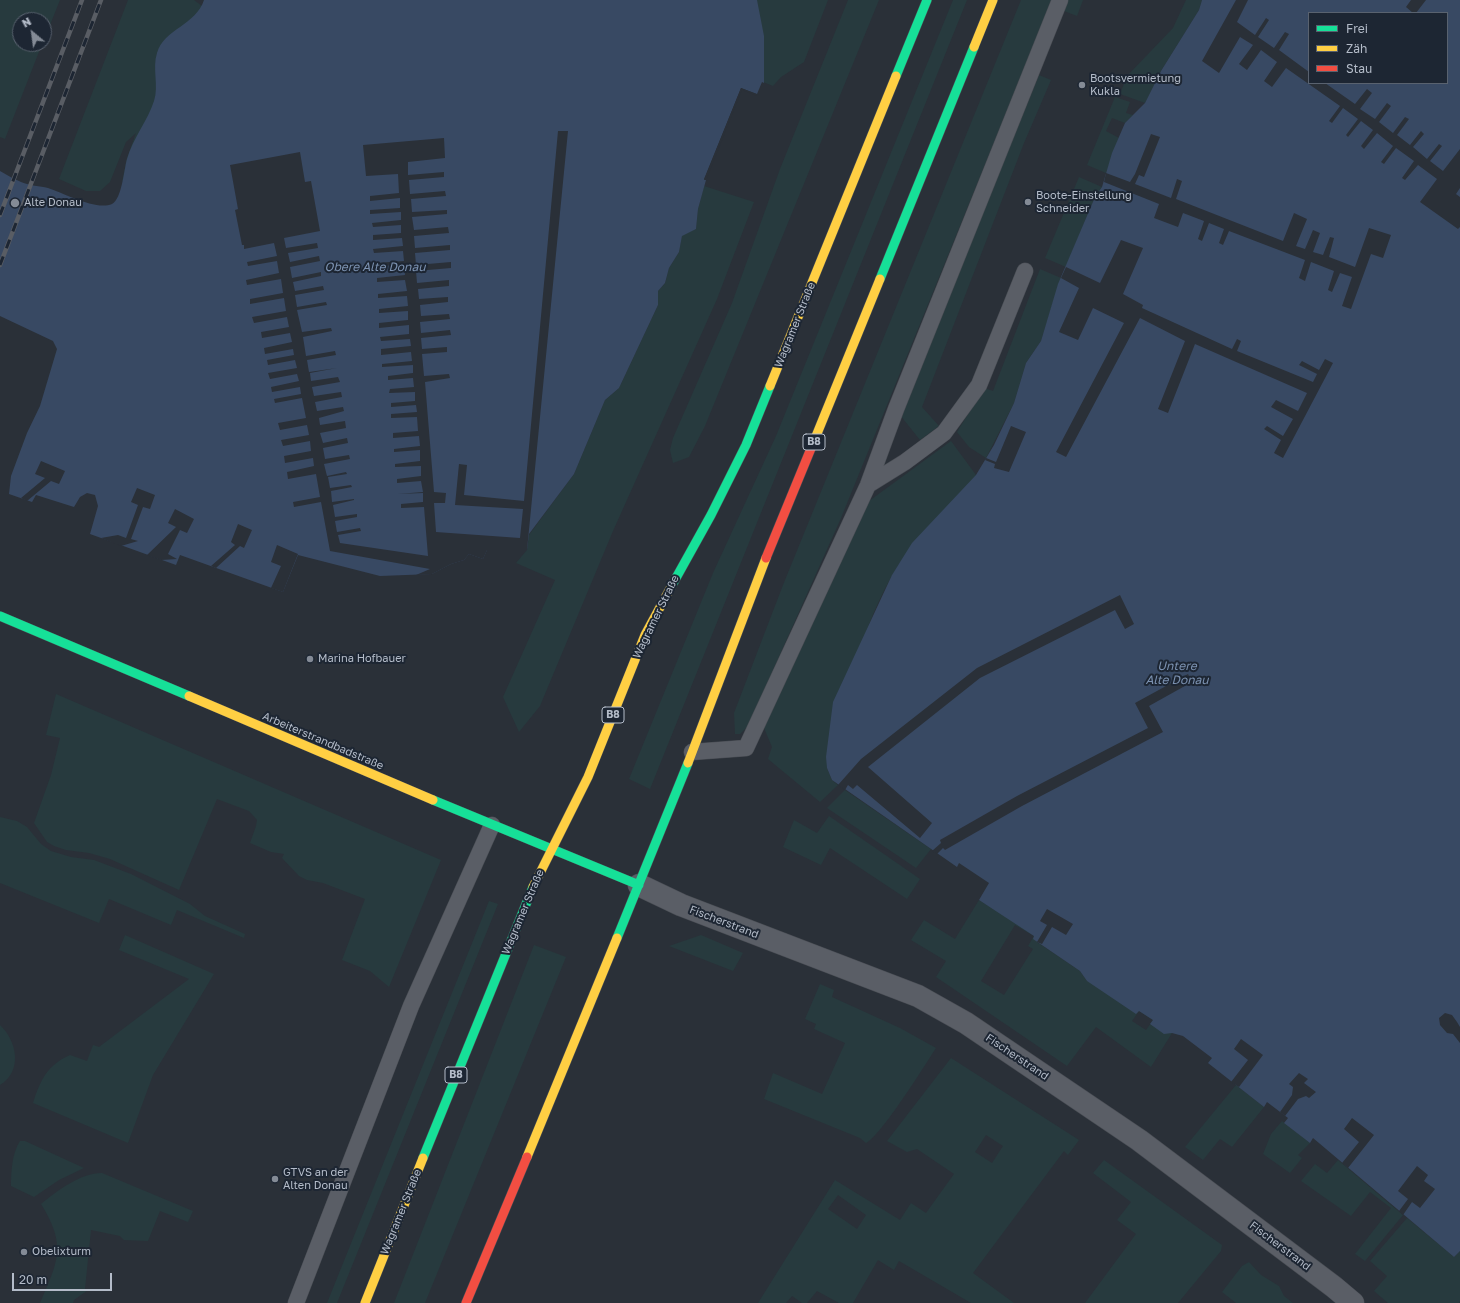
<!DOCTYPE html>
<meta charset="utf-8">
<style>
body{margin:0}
#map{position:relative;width:1460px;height:1303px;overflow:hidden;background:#2a3038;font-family:"Golos Text",sans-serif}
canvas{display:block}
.legend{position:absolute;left:1308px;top:12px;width:140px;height:72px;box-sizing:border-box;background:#1d2633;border:1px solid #59626f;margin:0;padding:5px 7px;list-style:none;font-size:12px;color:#b4bcc9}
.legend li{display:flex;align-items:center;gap:8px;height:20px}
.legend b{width:20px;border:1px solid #59626f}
.north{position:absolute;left:12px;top:12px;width:40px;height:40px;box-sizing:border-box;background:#1d2633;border:1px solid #59626f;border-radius:50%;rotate:331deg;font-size:11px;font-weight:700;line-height:16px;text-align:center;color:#b4bcc9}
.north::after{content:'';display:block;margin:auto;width:14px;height:18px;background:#848b96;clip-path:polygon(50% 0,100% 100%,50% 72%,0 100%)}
.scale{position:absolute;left:12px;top:1273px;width:100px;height:18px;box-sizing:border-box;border:2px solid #b4bcc9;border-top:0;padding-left:5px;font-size:12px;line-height:14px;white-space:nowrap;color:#b4bcc9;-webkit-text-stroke:3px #1d2633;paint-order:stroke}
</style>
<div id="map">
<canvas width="1460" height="1303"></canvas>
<ul class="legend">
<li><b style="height:5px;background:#16e098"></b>Frei</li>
<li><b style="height:5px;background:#ffcf43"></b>Zäh</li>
<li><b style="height:5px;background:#f24e42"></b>Stau</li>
</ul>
<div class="north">N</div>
<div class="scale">20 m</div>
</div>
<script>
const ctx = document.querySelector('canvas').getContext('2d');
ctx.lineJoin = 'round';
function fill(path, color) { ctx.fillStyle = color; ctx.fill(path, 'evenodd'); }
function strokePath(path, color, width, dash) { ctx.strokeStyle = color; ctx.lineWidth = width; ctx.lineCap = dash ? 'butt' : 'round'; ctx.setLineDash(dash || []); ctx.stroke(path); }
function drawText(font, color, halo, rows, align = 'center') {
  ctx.font = font + ' "Golos Text",sans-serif'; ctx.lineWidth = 4; ctx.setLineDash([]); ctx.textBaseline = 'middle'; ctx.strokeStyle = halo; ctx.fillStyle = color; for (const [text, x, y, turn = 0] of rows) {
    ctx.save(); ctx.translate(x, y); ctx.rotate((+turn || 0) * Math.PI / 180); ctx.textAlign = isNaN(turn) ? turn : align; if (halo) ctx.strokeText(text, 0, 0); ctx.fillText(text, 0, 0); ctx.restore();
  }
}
const green = new Path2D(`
 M0 0H60L44 40V20H20V44H42L5 139 0 137Z
 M128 0H194L202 6 204 0H217L122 182 127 158 136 133 126 142 110 182 100 191H86L59 179Z
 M741 0H828L804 62 781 77 773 86 748 76Z
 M848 0H879L705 426 689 457 673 463 670 450 673 438 732 303 780 169Z
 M953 0H967L650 789 629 779 713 573 776 436Z
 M1021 0H1052L841 518 748 726 740 734H735L734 713 783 585Z
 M1068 0H1083L1077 16 1064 11Z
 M1186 0H1202L1199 10 1161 71 1145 103 1120 94 1127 76 1173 28Z
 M1039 75 1051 80 1024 143 922 407 939 426 920 440 900 415Z
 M1115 97 1130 102 1126 113 1133 115 1125 123 1112 118 1106 131 1119 138 1106 173 1087 165Z
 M1079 177 1102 187 1095 197 1066 267 1045 258Z
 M704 186 754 202 717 299 613 531 540 706 519 732 503 697 555 580 516 563 527 550 529 535 574 474 605 400 619 388 658 305V291L665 283 669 268 679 252 682 235 696 229 698 209Z
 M1040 269 1061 278 1041 341 1026 363 1014 403 986 458 969 447 957 432 984 388 993 391Z
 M951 441 976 475 987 481 899 564C860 626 846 699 827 768L832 780 838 785 820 802 768 759 772 747 764 728 865 504Z
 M56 694 441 860 389 987 370 971 342 960 365 899 323 883 307 880 299 876 282 858 284 854 271 852 250 843 256 826 257 820 249 811 217 799 179 890 110 859 89 853 66 850 54 846 47 842 34 823 51 775 60 738 46 735Z
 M845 790 931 849 916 868 827 808Z
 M829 816 920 879 907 899 830 848 821 865 783 847 794 820 817 833Z
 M0 817 17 821 27 827 41 844 51 851 71 857 94 860 131 874 190 904 205 916 245 934 244 938 177 910 171 925 109 899 99 923 0 883Z
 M979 900 987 905 1030 923 1037 942 1080 971 1087 981 1105 984 1172 1033 1151 1067 1096 1027 1067 1066 936 977 946 961 911 940 924 920 955 939ZM1015 925 1034 936 1028 946 1033 949 1004 995 981 981ZM1139 1011 1153 1020 1146 1030 1132 1021Z
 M489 901 498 904 337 1303H327Z
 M125 935 214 974 153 1075 128 1143 33 1103C40 1081 47 1065 70 1055L87 1061 93 1045 99 1047 189 979 119 950Z
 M701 935 743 953 733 971 669 946Z
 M534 945 566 957 425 1303H394Z
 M820 984 834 990 832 997 900 1028 936 1048C925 1065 881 1136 866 1143L860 1138 764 1099 773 1073 822 1094 845 1043 814 1029 816 1024 805 1019Z
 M0 1025C17 1041 23 1071 0 1085Z
 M951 1058 1079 1140 1068 1155 1064 1151 973 1273 1014 1303H971L899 1261 894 1270 878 1260 853 1303H839L817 1291 807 1303H802L792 1296 786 1303H758L835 1180 900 1220 911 1203 926 1213 954 1174 917 1149 907 1152 887 1141ZM986 1135 1003 1146 992 1163 975 1152ZM838 1195 866 1215 857 1229 828 1209Z
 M1236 1085 1264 1107 1232 1147 1220 1139 1203 1160 1185 1147Z
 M1282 1121 1310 1143 1298 1155 1302 1158 1290 1173 1263 1154 1271 1134Z
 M20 1141H25L84 1168 59 1180 34 1197 11 1186C11 1172 12 1153 20 1141Z
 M1104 1160 1222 1245 1221 1251 1178 1303H1085L1136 1234 1117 1220 1131 1202 1093 1173Z
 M1338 1160 1403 1215 1365 1261 1355 1254 1391 1208 1370 1192 1351 1216 1301 1181 1315 1164 1327 1173Z
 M102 1173 193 1211 188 1222 160 1211 148 1241 124 1240 120 1236 91 1230 85 1289 88 1290 74 1300 73 1303H40C58 1261 67 1246 41 1204 57 1191 80 1173 102 1173Z
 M1407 1218 1454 1257 1460 1251V1301L1459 1303H1388L1374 1291 1387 1276 1370 1261Z
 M1249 1262 1261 1275 1279 1286 1284 1296 1293 1303H1236L1222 1292 1242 1266Z`);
const water = new Path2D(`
 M204 0H757L764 36V83L762 82 757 94 741 88 704 180H706L698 209 696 229 682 236 679 252 669 268 665 283 658 291V305L619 388 605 400 574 474 529 534 527 550H487L483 559 469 554 464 560 451 564 432 574 380 576 298 555 283 592 180 555 176 565 90 534 98 506 95 495 87 493 80 497 74 507 36 495 32 502 9 494 11 476 27 433 40 406 57 349 53 341 0 316V171C7 175 14 179 21 182 30 186 40 186 48 188 64 193 96 211 112 204 122 199 124 169 127 159 133 138 148 120 154 101 159 86 152 68 157 53 164 29 196 25 204 0Z
 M1202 0H1460V1251L1454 1257 1313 1138 1310 1143 1284 1123 1288 1118 1267 1102 1264 1107 1208 1063 1212 1058 1183 1036 1172 1033 1164 1034 1150 1024 1153 1020 1139 1011 1136 1014 1087 981 1080 971 1033 939 1034 936 979 900 989 883 959 863 957 867 832 780 827 768 826 757 833 702 892 575 912 543 976 475 994 445 1014 403 1026 363 1041 341 1058 284 1095 197 1102 187 1112 153 1125 123 1145 103 1161 71 1199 10ZM1309 13H1447V83H1309Z`);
const pier = new Path2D(`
 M1236 0H1248L1237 22 1255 35 1266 18 1269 20 1258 37 1274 48 1285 32 1289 34 1279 50 1309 72V83H1325L1355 104 1367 89 1372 93 1360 109 1375 119 1387 103 1391 106 1379 122 1393 133 1405 117 1409 119 1397 135 1410 145 1421 131 1424 134 1413 147 1427 159 1439 144 1442 146 1430 161 1443 171 1460 149V188L1456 194 1460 197V227L1458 229 1420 202 1437 179 1418 165 1405 180 1402 178 1414 161 1396 148 1384 164 1381 162 1393 146 1377 133 1364 149 1361 146 1373 130 1361 121 1348 137 1346 135 1358 119 1343 108 1332 123 1329 121 1340 106 1286 68 1272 87 1264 81 1277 62 1261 50 1247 70 1239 64 1253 45 1240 37 1219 73 1202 61Z
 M1411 0H1426L1416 13H1413L1406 7Z
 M741 88 759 95 757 96 742 90 707 178 708 181 704 179Z
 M558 131H568L527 550H487L483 559 469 554 464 560 451 564 432 574 416 575 430 569 330 551 321 502 294 507 293 502 320 497 316 474 288 479 287 472 314 466 313 458 285 463 284 456 311 451 310 441 283 446 281 440 309 435 307 425 280 430 278 423 306 418 302 398 275 403 274 399 301 394 300 387 272 392 271 387 299 381 297 374 270 379 268 373 297 368 295 360 268 365 267 360 294 355 293 349 265 354 264 348 292 342 290 333 262 338 261 332 289 327 287 317 254 323 252 317 286 311 284 298 250 304V299L283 293 281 279 247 285 246 280 279 273 277 261 248 266 247 262 277 256 274 243 244 249V245H242L235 210 238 209 230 165 300 152 305 182 311 181 320 231 284 238 286 248 317 243 318 248 288 253 290 262 319 256 320 261 290 267 292 278 321 272V276L293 282 295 291 323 286 324 290 295 295 297 307 326 302 327 305 297 310 302 332 331 328 332 331 303 337 306 356 335 351 336 355 307 360 309 372 337 368 310 373 311 381 338 377 340 382 312 387 314 396 341 392 342 397 315 402 317 411 343 407 344 411 319 418 320 425 345 421 346 428 320 433 323 443 347 438 348 443 323 448 325 459 349 455 350 459 324 464 327 476 346 472 347 474 328 477 330 488 351 485 352 487 331 491 332 502 354 499V500L333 505 335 517 357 514V517L335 521 337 532 360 528 361 531 338 535 340 543 428 556 424 507 401 508V504L423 502V493L398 494 423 492 421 481 397 483V479L421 476V466L395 467V464L420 461V450L394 452V449L420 446 419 436 393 438V433L418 431 417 417 391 418V414L417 412 416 405 391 407V403L415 401V392L389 393 390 389 414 387 413 378 388 380V376L413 373V365L382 367V364L412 361 411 352 381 355V349L411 346 410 339 381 341 380 337 409 334V325L379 328V323L408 320V311L379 313V309L408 306 407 296 378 298V294L407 291 405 280 377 282V278L405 275 404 264 375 267V263L404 261 403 251 374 253 373 249 403 246 402 238 373 240V235L401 233V225L373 227 372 223 401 220V212L370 214V210L400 208V198L370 201V196L399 193 398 174 366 176 363 145 444 138 445 158 408 162V175L444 172V177L409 180 410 194 445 191 446 196 411 199 412 212 447 210V214L412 217 414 230 448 227 449 233 414 236 415 248 450 245V250L415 253 416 265 451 262V268L416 271 417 283 449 280V286L418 289 419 299 448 297V302L420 305 421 316 449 314 450 319 420 322 421 333 450 330 451 335 421 338 422 349 447 347V352L422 354 424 376 449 374 450 378 425 382 434 492 446 493 445 503H434L436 532 520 538 523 509 455 505 459 464 467 465 464 495 524 501Z
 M1151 134 1160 137 1144 177 1139 175 1135 184 1171 198 1177 179 1182 181 1176 199 1283 241 1294 213 1307 219 1296 246 1305 249 1313 230 1320 233 1313 252 1323 255 1330 237 1334 238 1329 257 1355 267 1369 228 1391 235 1383 258 1371 254 1351 309 1342 306 1352 277 1340 273 1332 292 1328 290 1334 271 1311 262 1305 281 1299 278 1305 260 1229 231 1223 245 1219 243 1224 229 1209 223 1202 241 1198 239 1204 221 1183 213 1178 227 1154 218 1159 204 1104 182 1106 173 1130 182 1135 174Z
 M1121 240 1143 248 1123 294 1143 305 1142 308 1232 349 1237 339 1241 341 1237 351 1313 382 1317 374 1299 365 1302 361 1319 370 1325 359 1333 363 1283 458 1274 453 1281 440 1264 429 1267 426 1283 436 1293 419 1271 407 1276 400 1298 411 1307 393 1195 344 1168 413 1158 409 1185 341 1140 318 1066 457 1056 452 1124 323 1093 308 1078 340 1059 332 1079 288 1061 278 1066 267 1100 283Z
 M1011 426 1026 432 1009 472 994 468 995 464 985 460 986 458 996 462Z
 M41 461 65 471 59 484 51 481 27 501 21 498 45 478 35 474Z
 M137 488 155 495 150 509 143 507 131 539 138 541 121 546 101 538 118 535 126 538 138 505 131 502Z
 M175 509 194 519 187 533 180 530 168 554 177 559 161 560 147 555 176 527 168 523Z
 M238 524 252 530 244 548 240 546 216 568 211 566 235 545 231 542Z
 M277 545 298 554 283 592 271 588 281 566 271 562Z
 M1120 595 1134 624 1125 629 1115 610 980 678 868 767 932 823 920 838 857 785 853 789 848 785 845 790 838 785 861 759 977 668Z
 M1188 674 1192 682 1149 706 1163 732 1022 806 945 850 943 848 937 854 932 851 941 843 940 840 1017 796 1148 728 1135 703Z
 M1047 909 1073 924 1066 935 1052 927 1042 944 1037 942 1047 925 1040 921Z
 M1445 1013 1452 1015 1457 1022 1460 1027V1043L1453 1034 1447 1033 1440 1025 1439 1018Z
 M1241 1039 1263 1055 1239 1087 1231 1082 1248 1060 1234 1049Z
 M1299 1073 1308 1079 1304 1083 1316 1092 1309 1098 1306 1096 1298 1099 1285 1116 1280 1112 1292 1095 1293 1087 1289 1084Z
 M1352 1118 1374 1135 1348 1168 1342 1163 1359 1142 1344 1129Z
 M1417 1166 1428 1175 1424 1181 1435 1189 1420 1208 1412 1202 1403 1215 1399 1211 1408 1199 1398 1191Z`);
const lane = new Path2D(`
 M868 485 905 462 944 433 979 385 1025 271
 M692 752 746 748 868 485 896 409 1060 0
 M296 1303 411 1006 492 825`);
const street = new Path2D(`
 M639 885 681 905 918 996 966 1023 1139 1140 1334 1287 1353 1303`);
const fast = new Path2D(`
 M896 76 927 0
 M880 279 974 47
 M671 587 711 515 746 445 770 386
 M0 616 189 696
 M433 800 639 885
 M617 938 688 763
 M423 1158 533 887`);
const slow = new Path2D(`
 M974 47 993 0
 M770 386 896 76
 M812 446 880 279
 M189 696 433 800
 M688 763 766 558
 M533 887 588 777 645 635 671 587
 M527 1157 617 938
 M365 1303 423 1158`);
const jam = new Path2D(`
 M766 558 812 446
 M466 1303 527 1157`);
const rail = new Path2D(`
 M0 215 82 0
 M0 265 101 0`);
const markers = [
 [1082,85,4,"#848b96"],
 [1028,202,4,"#848b96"],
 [15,203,5,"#848b96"],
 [310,659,4,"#848b96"],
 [275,1179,4,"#848b96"],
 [24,1252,4,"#848b96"]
];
const shields = [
 [814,442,22],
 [613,715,22],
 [456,1075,22]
];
const shieldNames = [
 ["B8",814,442],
 ["B8",613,715],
 ["B8",456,1075]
];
const poiNames = [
 ["Bootsvermietung",1090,79],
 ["Kukla",1090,92],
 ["Boote-Einstellung",1036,196],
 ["Schneider",1036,209],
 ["Alte Donau",24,203],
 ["Marina Hofbauer",318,659],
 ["GTVS an der",283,1173],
 ["Alten Donau",283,1186],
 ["Obelixturm",32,1252]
];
const streetNames = [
 ["Wagramer Straße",795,325,-68],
 ["Wagramer Straße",656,617,-64],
 ["Arbeiterstrandbadstraße",323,741,23],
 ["Wagramer Straße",523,912,-67],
 ["Fischerstrand",724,922,21],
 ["Fischerstrand",1017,1057,34],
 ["Wagramer Straße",401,1212,-68],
 ["Fischerstrand",1280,1246,37]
];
const waterNames = [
 ["Obere Alte Donau",375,267],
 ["Untere",1177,666],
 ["Alte Donau",1177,680]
];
fill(green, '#273a3e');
fill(water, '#384963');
fill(pier, '#2a3038');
strokePath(lane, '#484c53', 17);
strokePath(street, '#484c53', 23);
strokePath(fast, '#484c53', 10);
strokePath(slow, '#484c53', 10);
strokePath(jam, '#484c53', 10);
strokePath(lane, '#5a5e66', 16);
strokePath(street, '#5a5e66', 22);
strokePath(fast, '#16e098', 9);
strokePath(slow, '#ffcf43', 9);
strokePath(jam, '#f24e42', 9);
strokePath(rail, '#595d64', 4.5);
strokePath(rail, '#1d2633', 3, [9]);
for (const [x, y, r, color] of markers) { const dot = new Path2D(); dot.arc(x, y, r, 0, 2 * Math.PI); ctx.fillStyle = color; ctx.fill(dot); strokePath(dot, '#1d2633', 1.5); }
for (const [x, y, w] of shields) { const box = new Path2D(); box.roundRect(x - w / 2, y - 8, w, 16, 3); ctx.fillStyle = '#1d2633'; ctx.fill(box); strokePath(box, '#b4bcc9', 1); }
drawText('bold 10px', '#b4bcc9', null, shieldNames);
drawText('11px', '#b4bcc9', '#1d2633', poiNames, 'left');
drawText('11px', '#b4bcc9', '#1d2633', streetNames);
drawText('italic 12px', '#7c92b1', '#1d2633', waterNames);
</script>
